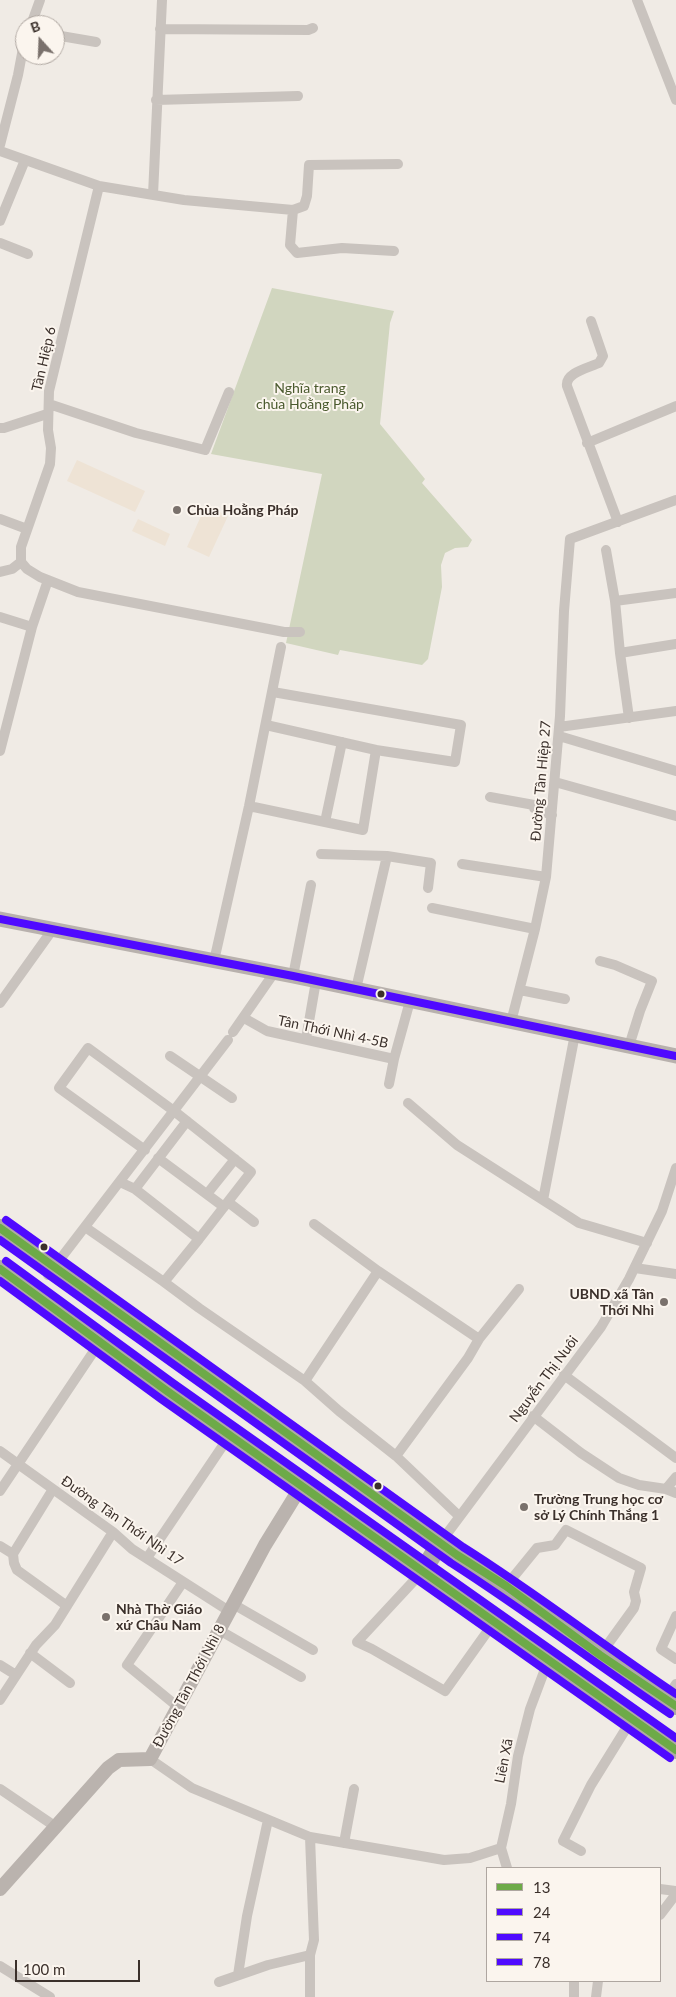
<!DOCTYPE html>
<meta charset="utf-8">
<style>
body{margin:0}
#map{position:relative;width:676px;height:1997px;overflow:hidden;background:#f0ebe5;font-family:Lato,sans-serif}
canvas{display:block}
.legend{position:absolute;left:486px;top:1867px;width:175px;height:115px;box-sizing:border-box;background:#fbf5ee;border:1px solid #aea6a0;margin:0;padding:6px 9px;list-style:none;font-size:15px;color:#3b302b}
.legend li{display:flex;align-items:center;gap:10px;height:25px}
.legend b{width:25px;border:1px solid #aea6a0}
.north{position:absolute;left:15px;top:15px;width:50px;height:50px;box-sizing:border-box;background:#fbf5ee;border:1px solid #aea6a0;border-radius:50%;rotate:340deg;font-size:14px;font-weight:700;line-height:20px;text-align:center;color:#3b302b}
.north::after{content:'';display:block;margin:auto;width:18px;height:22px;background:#7a716c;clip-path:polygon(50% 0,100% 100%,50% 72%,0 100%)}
.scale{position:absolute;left:15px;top:1960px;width:125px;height:22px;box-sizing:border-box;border:2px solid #3b302b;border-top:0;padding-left:6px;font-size:15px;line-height:18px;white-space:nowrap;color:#3b302b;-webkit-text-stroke:4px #fbf5ee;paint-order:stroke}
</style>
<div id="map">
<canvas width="676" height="1997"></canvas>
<ul class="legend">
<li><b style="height:6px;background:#6daa48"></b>13</li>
<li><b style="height:6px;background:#4f0aff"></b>24</li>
<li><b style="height:6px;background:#4f0aff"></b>74</li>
<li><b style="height:6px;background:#4f0aff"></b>78</li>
</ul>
<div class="north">B</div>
<div class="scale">100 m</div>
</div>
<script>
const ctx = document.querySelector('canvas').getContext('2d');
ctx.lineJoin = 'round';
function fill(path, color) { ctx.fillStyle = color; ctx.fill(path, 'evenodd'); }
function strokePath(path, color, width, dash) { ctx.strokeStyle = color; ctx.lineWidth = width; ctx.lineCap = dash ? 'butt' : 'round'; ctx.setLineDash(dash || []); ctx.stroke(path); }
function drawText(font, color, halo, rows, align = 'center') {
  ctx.font = font + ' Lato,sans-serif'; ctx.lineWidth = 4; ctx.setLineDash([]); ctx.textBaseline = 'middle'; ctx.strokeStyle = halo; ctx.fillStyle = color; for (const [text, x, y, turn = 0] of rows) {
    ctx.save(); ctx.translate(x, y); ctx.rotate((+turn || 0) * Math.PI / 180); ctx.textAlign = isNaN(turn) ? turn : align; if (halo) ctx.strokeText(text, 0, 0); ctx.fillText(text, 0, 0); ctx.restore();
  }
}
const green = new Path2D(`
 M272 288 394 311 390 323 380 424 425 479 422 483 472 540 468 547 455 548 445 553 441 565 442 587 428 659 422 665 340 650 338 655 286 643 322 474 211 454Z`);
const plaza = new Path2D(`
 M77 460 145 491 135 512 67 481Z
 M206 505 228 516 209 557 187 547Z
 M138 519 170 534 165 546 132 531Z`);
const street = new Path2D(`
 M637 0 676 100
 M31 25 40 0
 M160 29 308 30 313 28
 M55 35 96 42
 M156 100 298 96
 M0 145 18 75 24 43
 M0 151 99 186 184 200 293 210 304 206 307 196 309 165 398 164
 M99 186 49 391 48 430 51 448 50 464 21 547V562L27 569 40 577 78 592 284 632H300
 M153 195 162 0
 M293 210 290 245 297 253 342 248 394 251
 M0 221 25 160
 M0 243 28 254
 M591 321 603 356 599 363C588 368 565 373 567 386L618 522
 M49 404 136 433 205 450 229 392
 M0 428H4L47 414
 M587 443 676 406
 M0 519 27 529
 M606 550 615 601 620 653
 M0 572 12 569 21 562
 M615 601 676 593
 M0 617 32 627
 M629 718 620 653 676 644
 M266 725 376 750
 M559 727 676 711
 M559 736 676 771
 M0 751 32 627 48 580
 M555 782 676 816
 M490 797 534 805V808L552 815
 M249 806 363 830 376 750 455 762 461 725 273 692
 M325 822 342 742
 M321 854 387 856
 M462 864 546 877
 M432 908 535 929
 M214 961 249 806 281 647
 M600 961 615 965 652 981 640 1011 629 1046
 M293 976 311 885
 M356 989 387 856 431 863 428 888
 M520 990 565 999
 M0 1003 53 929
 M244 1018 267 1031 394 1059 389 1084
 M511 1022 535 929 546 877 560 716 564 611 570 539 676 500
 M233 1032 274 973
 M306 1039 316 981
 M170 1056 232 1098
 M394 1059 410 1001
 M408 1103 457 1145 579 1223 647 1243
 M158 1158 224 1207
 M120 1182 135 1189 187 1121
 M135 1189 199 1239 251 1172 174 1111 88 1048 59 1088 145 1150
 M207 1194 235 1159
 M543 1200 575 1034
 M228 1202 254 1222
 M314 1224 378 1271
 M85 1227 164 1282
 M199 1239 164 1282 199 1308 305 1381 339 1411 396 1456 459 1516
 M635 1268 676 1274
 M48 1275 228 1040
 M479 1339 519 1289
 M564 1375 676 1458
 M305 1381 378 1271 479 1339 468 1358 396 1456
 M533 1416 581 1453 619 1478 639 1485 666 1489 676 1477
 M0 1451 113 1532 132 1549 229 1611
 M666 1489 676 1493
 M0 1491 100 1342
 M440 1543 601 1327 629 1279 662 1211 676 1168
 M0 1546 13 1554
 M13 1554 14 1563 17 1570 67 1606
 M13 1554 53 1489
 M147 1558 230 1435
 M423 1571 357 1642 372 1649 445 1691 497 1618
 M506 1586 537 1548 555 1545 566 1530 641 1568 634 1592 636 1601 634 1608 600 1655
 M233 1604 313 1650
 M676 1616 661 1649 676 1659
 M219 1630 301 1677
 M30 1653 70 1683
 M0 1665 16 1675
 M666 1699 676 1684
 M0 1700 36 1645 55 1625 113 1532
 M178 1707 127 1665 183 1582
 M150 1759 192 1788 310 1837 444 1860 470 1858 501 1848
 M0 1789 56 1827
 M344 1843 354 1789
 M581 1851 563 1841 591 1785 632 1719
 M507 1868 501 1848 511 1804 518 1756 530 1709 548 1661
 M660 1889 676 1891
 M660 1915 676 1894
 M0 1966 50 1997
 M238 1975 247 1916 268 1820
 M219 1982 268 1965 310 1955
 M310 1997V1955L314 1940 310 1837
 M574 1997V1981
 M596 1997 598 1981`);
const secondary = new Path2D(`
 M0 1889 108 1768 119 1760 150 1759 265 1545 302 1485`);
const primary = new Path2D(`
 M0 919 293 976 676 1056`);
const highway = new Path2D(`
 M0 1228 457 1555 506 1586 600 1655 676 1706
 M0 1269 167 1391 676 1750
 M423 1571 440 1543`);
const bus1 = new Path2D(`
 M0 1228 457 1555 506 1586 600 1655 676 1706
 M0 1269 167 1391 676 1750`);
const bus2 = new Path2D(`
 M0 1240 451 1563C526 1611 597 1665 670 1714
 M0 1281 161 1399 670 1758`);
const bus3 = new Path2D(`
 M6 1220 463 1547C536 1593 604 1646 676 1694
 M6 1261 173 1383 676 1738`);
const bus4 = new Path2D(`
 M0 919 293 976 676 1056`);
const markers = [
 [177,510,5,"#7a716c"],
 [381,994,4.5,"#3b302b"],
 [44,1247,4.5,"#3b302b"],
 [664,1302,5,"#7a716c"],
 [378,1486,4.5,"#3b302b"],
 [524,1507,5,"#7a716c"],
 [106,1617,5,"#7a716c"]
];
const streetNames = [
 ["Tân Hiệp 6",44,359,-77],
 ["Đường Tân Hiệp 27",541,781,-85],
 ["Tân Thới Nhì 4-5B",333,1032,12],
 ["Nguyễn Thị Nuôi",544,1379,-53],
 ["Đường Tân Thới Nhì 17",122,1521,35],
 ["Đường Tân Thới Nhì 8",189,1686,-62],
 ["Liên Xã",504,1761,-79]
];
const parkNames = [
 ["Nghĩa trang",310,388],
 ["chùa Hoằng Pháp",310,404]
];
const poiNames = [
 ["Chùa Hoằng Pháp",187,510],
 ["UBND xã Tân",654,1294,"right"],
 ["Thới Nhì",654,1310,"right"],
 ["Trường Trung học cơ",534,1499],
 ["sở Lý Chính Thắng 1",534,1515],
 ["Nhà Thờ Giáo",116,1609],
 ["xứ Châu Nam",116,1625]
];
fill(green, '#d1d6bf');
fill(plaza, '#eee3d5');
strokePath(street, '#c9c3be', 10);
strokePath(secondary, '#bab3ae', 14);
strokePath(primary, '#b8b1ad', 15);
strokePath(highway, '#afaaa4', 18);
strokePath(bus1, '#6daa48', 8);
strokePath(bus2, '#4f0aff', 8);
strokePath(bus3, '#4f0aff', 8);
strokePath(bus4, '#4f0aff', 8);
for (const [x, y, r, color] of markers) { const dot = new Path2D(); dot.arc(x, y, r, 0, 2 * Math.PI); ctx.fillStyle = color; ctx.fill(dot); strokePath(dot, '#fbf5ee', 2); }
drawText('14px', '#3b302b', '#fbf5ee', streetNames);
drawText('14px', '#4a5a2e', '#fbf5ee', parkNames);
drawText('bold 14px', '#3b302b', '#fbf5ee', poiNames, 'left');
</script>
